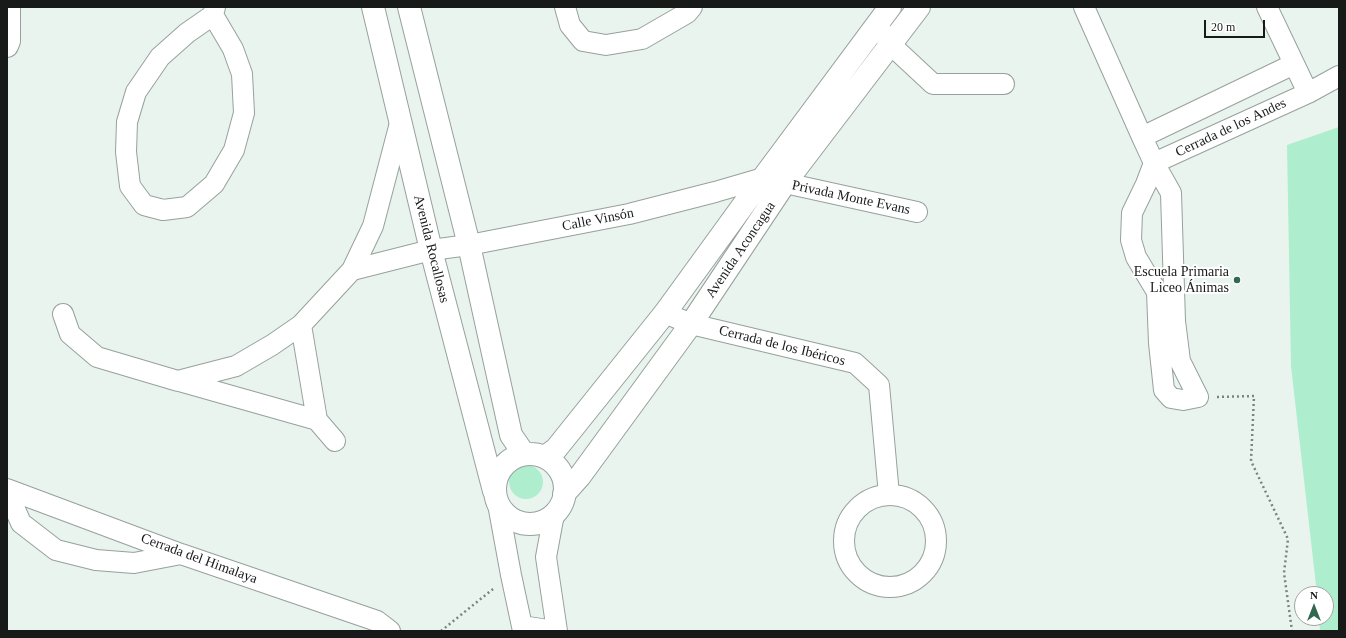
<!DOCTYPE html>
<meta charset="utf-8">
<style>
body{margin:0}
#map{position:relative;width:1346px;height:638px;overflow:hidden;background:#e9f4ee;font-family:Georgia,serif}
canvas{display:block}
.frame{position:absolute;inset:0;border:8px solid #171a18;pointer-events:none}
.north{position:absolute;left:1294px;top:586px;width:40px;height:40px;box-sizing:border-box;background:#fff;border:1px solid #a2a3a3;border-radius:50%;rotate:0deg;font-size:11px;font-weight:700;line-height:16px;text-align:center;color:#171a18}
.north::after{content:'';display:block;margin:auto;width:14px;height:18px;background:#31684f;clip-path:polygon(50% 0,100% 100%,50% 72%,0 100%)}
.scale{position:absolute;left:1204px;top:20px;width:61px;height:18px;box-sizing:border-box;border:2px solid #171a18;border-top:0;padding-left:5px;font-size:12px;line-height:14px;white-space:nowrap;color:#171a18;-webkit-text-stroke:3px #fff;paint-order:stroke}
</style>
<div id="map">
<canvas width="1346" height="638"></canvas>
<div class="frame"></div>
<div class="north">N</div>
<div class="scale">20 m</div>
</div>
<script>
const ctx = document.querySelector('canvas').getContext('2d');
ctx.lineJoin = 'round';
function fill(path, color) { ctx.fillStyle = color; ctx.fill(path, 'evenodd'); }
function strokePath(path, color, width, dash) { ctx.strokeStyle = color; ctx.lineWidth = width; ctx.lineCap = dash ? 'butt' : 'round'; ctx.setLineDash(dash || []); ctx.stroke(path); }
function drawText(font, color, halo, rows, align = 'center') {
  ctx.font = font + ' Georgia,serif'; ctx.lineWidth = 4; ctx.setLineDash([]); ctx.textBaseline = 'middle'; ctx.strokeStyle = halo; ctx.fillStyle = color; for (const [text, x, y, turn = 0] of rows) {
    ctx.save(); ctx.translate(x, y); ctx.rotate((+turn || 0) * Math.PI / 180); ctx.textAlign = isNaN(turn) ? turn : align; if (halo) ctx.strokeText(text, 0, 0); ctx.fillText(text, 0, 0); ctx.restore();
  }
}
const green = new Path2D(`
 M1339 127V631H1320L1319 618H1326V594H1317L1291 366 1287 145Z
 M509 482a17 17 0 1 1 34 0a17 17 0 1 1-34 0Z`);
const path = new Path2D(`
 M1217 397 1254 396 1251 461 1288 539 1284 573 1292 631
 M441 631 493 589`);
const minor = new Path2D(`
 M565 7 570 25 583 41 606 45 642 39 687 13 692 7
 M1084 7 1142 137 1154 163 1171 193 1175 321 1180 361 1198 397 1183 400 1171 398 1164 390 1159 343 1157 292 1136 257 1131 240 1132 213 1146 184 1154 163
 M1267 7 1308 93
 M213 15 187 33 160 57 136 92 127 122 126 152 130 186 144 205 163 210 187 207 214 184 234 150 244 113 242 74 233 49 213 15 215 7
 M882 32 890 44 933 84H1004
 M1142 137 1294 64
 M1154 163 1308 93 1339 76
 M785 183 917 212
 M352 270 431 250 469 245 629 214 715 192 763 178
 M665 313 691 324 855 363 879 385 889 495
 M63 314 70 334 97 357 178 381 236 366 272 345 301 325 352 270 373 226 400 123
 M301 325 317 420 335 441
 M179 381 317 420
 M7 489 181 554 377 621 390 631
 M7 491 21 523 56 550 96 560 134 563 181 554
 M844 541a46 46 0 1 1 92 0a46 46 0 1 1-92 0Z
 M498 504 511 575 523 631
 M554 514 546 557 557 631
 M522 626 554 631`);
const tertiary = new Path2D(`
 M373 7 431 250 494 491
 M409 7 469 245 511 435 524 454
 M7 46 9 41V7
 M495 489a35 35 0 1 1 70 0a35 35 0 1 1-70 0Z
 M545 457 556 449 665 313 763 178 890 7
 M564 494 580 476 691 324 785 183 919 7`);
const markers = [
 [1237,280,4,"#31684f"]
];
const streetNames = [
 ["Cerrada de los Andes",1231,128,-25],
 ["Privada Monte Evans",851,198,12],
 ["Calle Vinsón",598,220,-11],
 ["Avenida Rocallosas",431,249,76],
 ["Avenida Aconcagua",741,250,-56],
 ["Cerrada de los Ibéricos",782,346,14],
 ["Cerrada del Himalaya",199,559,20]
];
const poiNames = [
 ["Escuela Primaria",1229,272],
 ["Liceo Ánimas",1229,288]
];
fill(green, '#aeedce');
strokePath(minor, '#97a19c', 22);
strokePath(tertiary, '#97a19c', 24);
strokePath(path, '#7c837f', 2.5, [2, 3]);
strokePath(minor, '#fff', 20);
strokePath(tertiary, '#fff', 22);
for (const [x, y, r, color] of markers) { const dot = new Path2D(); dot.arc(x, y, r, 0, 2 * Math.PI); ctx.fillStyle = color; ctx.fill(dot); strokePath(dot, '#fff', 1.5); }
drawText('14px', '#171a18', '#fff', streetNames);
drawText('14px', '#171a18', '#fff', poiNames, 'right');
</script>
